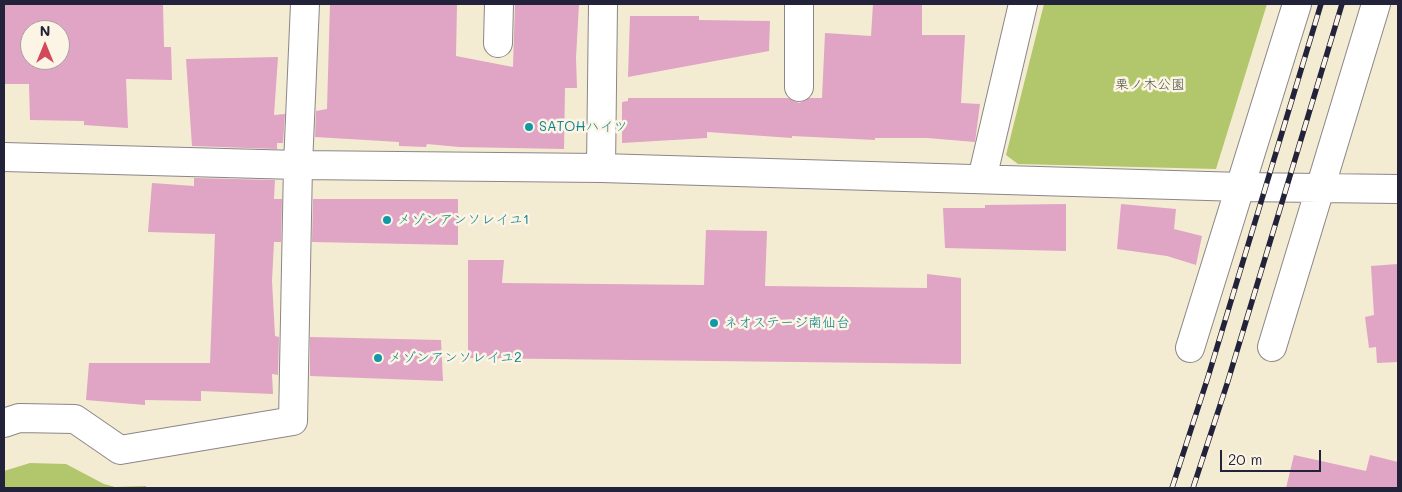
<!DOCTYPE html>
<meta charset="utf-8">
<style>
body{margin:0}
#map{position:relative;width:1402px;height:492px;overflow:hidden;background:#f4ebd3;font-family:Mali,sans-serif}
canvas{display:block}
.frame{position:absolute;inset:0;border:5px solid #22223b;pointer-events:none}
.north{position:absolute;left:20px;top:20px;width:50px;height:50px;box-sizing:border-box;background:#fcf5e5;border:1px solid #a5a1a1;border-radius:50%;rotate:0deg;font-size:14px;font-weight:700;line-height:20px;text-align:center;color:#22223b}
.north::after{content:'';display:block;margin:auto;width:18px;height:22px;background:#d1495b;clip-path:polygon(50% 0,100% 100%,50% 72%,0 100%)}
.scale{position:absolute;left:1220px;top:450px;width:101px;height:22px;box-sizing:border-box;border:2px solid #22223b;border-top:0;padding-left:6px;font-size:15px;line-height:18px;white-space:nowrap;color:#22223b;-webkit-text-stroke:4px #fcf5e5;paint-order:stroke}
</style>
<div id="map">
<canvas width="1402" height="492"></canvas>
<div class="frame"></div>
<div class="north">N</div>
<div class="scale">20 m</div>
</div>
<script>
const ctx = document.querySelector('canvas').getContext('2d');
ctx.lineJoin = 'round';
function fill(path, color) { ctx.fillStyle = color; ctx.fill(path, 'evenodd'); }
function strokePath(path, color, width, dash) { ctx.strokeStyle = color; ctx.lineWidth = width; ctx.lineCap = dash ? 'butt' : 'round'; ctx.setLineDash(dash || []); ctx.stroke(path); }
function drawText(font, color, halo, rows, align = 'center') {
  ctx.font = font + ' Mali,"Klee One",sans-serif'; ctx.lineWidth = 5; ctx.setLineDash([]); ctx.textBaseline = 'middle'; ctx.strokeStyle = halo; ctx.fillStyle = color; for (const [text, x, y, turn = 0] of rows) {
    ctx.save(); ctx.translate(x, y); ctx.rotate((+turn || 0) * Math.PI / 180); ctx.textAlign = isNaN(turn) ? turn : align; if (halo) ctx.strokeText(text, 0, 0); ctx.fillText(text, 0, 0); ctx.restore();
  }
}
const green = new Path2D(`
 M1044 4H1267L1216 169 1018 164 1006 155Z
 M30 463 66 464 104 484 115 487 146 486 147 488H4V471Z`);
const building = new Path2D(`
 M4 4H163L164 47H171L172 80 126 79 128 128 84 125V121L30 120 29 84H4ZM30 30H60V60H30Z
 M330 4H457L456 56 513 67 515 4H579L576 58 577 88H565L564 149 459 147 427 144 426 147 399 146V142L315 137 316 111 327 109Z
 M873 4H922V35H965L961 103 980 104 975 142 927 138H875V140L792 136V138L707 132V138L622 143V102L628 101V98H789L799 103 809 98H822L825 33 871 36Z
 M630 16H699V20L770 21 769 51 628 77Z
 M278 57 274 115 285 114 283 143H277V149L192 146 186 59Z
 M194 178 275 180 274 199H282L281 242H274L272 281 275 336 279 337 278 375 272 374 273 394 201 391V401L145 400V405L86 400 89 363H210L215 234 148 232 152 183 194 186Z
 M313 199H458V245L312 242Z
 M1066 204V251L945 248 943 208H985V205Z
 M1121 204 1176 209 1174 229 1202 236 1196 265 1167 256 1117 249Z
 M706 230 767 231 765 286 927 288V274L961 278V364L468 358V260H504L502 283 704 285Z
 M1398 264V362L1377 363 1376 347 1369 348 1365 317 1374 315 1371 266Z
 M310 337 441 340 443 381 310 376Z
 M1294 455 1366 471 1370 455 1398 462V488H1286Z`);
const minor = new Path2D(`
 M498 43 499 4
 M799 87V4
 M4 157 298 165 601 168 1241 187 1398 189
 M601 168 603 4
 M982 179 1023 4
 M1272 347 1376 4
 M1190 348 1297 4
 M4 423 19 418 75 419 120 450 293 421 298 165 305 4`);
const rail = new Path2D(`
 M1172 488 1208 377 1321 4
 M1193 488 1227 384 1342 4`);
const markers = [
 [529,127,5,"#0f9aa8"],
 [387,220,5,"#0f9aa8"],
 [714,323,5,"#0f9aa8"],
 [378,358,5,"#0f9aa8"]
];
const parkNames = [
 ["栗ノ木公園",1150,85]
];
const cultureNames = [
 ["SATOHハイツ",539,127],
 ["メゾンアンソレイユ1",397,220],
 ["ネオステージ南仙台",724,323],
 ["メゾンアンソレイユ2",388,358]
];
fill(green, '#b2c76b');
fill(building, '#e0a4c5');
strokePath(minor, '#8b8687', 30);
strokePath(minor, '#fff', 28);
strokePath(rail, '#22223b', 5.5);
strokePath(rail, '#fcf5e5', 4, [11]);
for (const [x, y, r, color] of markers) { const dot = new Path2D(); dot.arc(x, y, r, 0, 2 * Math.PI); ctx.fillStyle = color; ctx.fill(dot); strokePath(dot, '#fcf5e5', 2); }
drawText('14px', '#4d5449', '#fcf5e5', parkNames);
drawText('14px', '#0d838f', '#fcf5e5', cultureNames, 'left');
</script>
